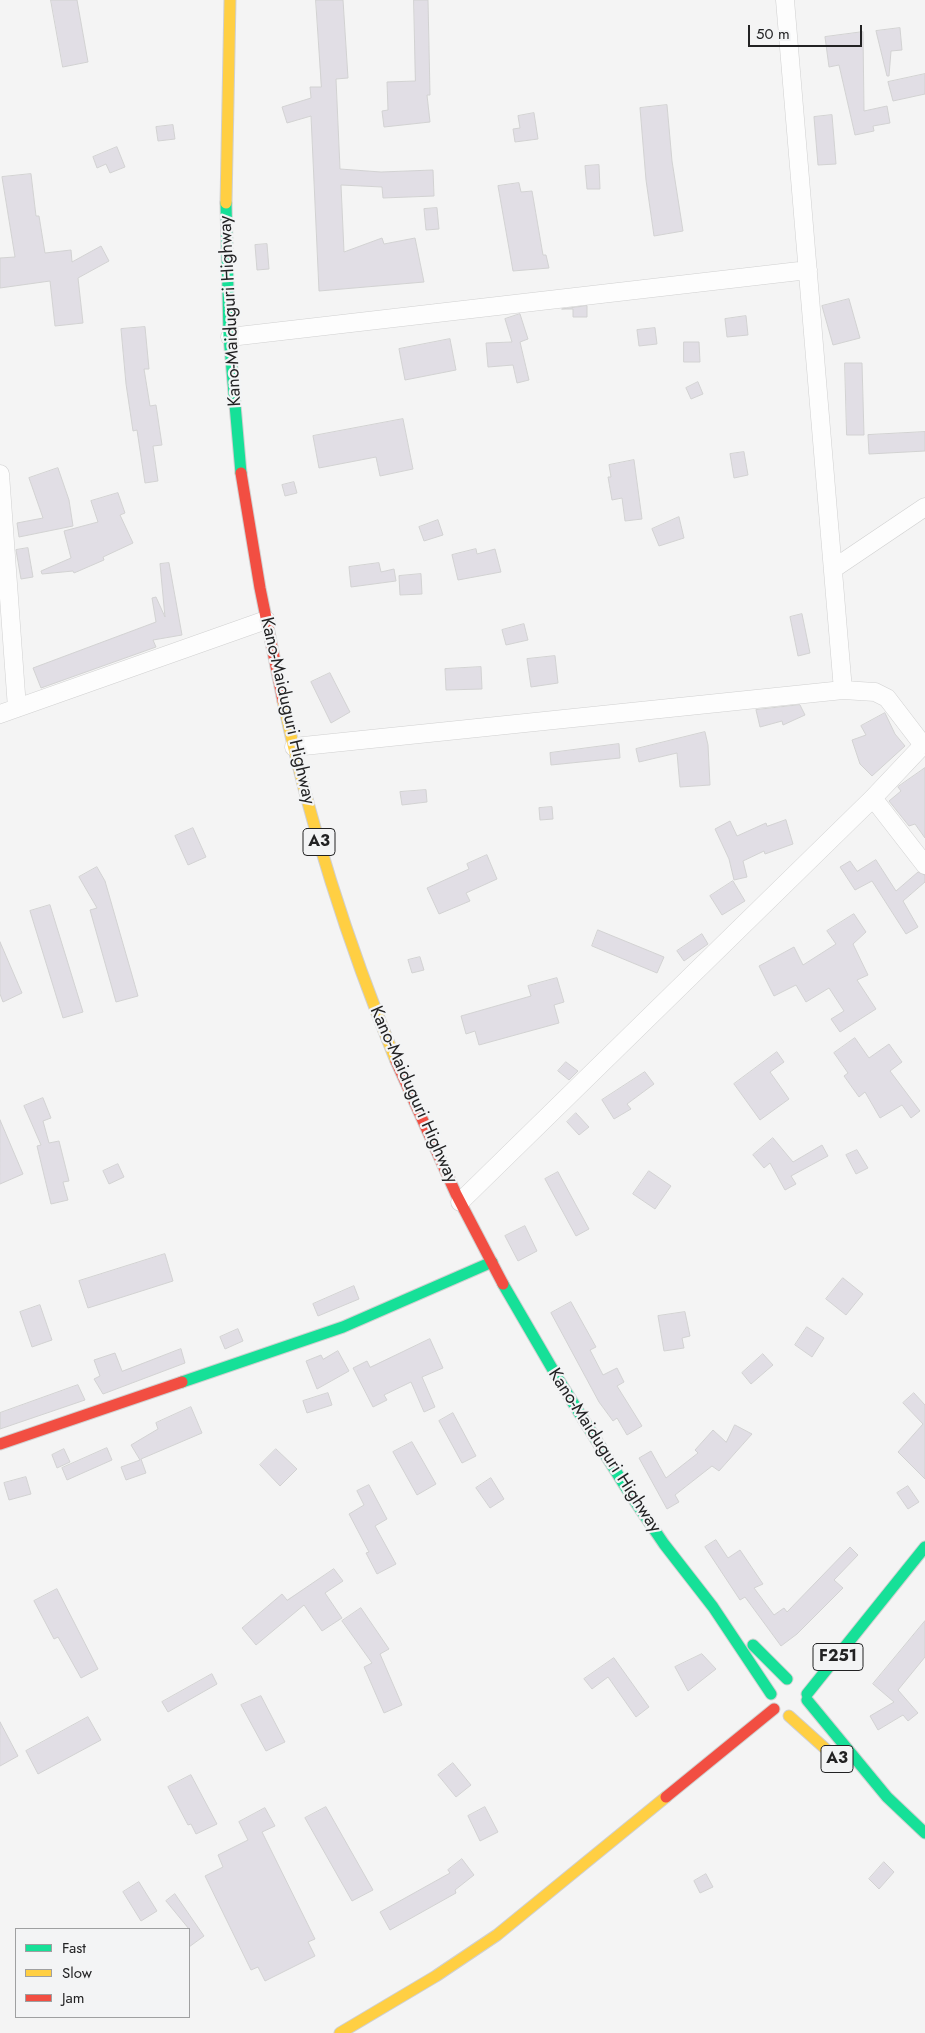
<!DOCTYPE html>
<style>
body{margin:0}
#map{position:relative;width:925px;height:2033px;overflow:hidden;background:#f4f4f4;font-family:Jost,sans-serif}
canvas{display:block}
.legend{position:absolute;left:15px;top:1928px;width:175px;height:90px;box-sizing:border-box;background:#f3f4f5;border:1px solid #9fa0a1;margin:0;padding:6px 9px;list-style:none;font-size:15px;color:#222223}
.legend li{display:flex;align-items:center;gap:10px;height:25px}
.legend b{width:25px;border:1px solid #9fa0a1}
.scale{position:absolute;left:748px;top:25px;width:114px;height:22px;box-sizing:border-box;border:2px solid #222223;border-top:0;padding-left:6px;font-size:15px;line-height:18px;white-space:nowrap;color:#222223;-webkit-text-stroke:4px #f3f4f5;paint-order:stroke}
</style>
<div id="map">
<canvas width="925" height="2033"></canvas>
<ul class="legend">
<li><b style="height:6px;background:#16e098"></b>Fast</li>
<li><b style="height:6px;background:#ffcf43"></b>Slow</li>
<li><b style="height:6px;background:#f24e42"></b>Jam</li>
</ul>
<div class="scale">50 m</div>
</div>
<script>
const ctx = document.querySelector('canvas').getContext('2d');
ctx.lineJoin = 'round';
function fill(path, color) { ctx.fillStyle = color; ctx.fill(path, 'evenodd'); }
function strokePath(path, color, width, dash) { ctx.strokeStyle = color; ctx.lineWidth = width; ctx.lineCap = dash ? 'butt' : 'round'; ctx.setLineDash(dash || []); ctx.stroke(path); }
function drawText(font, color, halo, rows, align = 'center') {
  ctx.font = font + ' Jost,sans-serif'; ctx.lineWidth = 4.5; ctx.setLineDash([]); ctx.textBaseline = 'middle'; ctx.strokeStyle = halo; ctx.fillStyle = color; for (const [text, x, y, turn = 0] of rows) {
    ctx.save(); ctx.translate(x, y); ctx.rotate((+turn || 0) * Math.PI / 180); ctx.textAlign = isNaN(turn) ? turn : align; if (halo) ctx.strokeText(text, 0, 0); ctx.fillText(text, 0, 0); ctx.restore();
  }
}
const building = new Path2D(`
 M51 0H77L88 62 63 67Z
 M316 0H343L348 78 336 79 340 169 381 172 433 170 434 196 383 198 382 187 341 185 344 252 382 238 384 244 415 238 424 282 319 291 311 116 287 123 282 107 311 98 310 87H321Z
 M414 0H428L430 95H427L430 122 384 127 382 111 388 110 387 82 415 81Z
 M900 28 902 50 891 51 889 76H887L876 31Z
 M863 32 864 111 887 106 890 123 873 126 874 131 855 135 839 65 829 67 825 37Z
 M925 74V94L893 101 888 82Z
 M667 105 672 161 683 231 654 236 646 180 640 108Z
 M534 113 538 139 515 142 513 129 520 128 518 116Z
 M832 115 836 164 818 165 814 117Z
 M173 125 175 139 158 141 156 127Z
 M117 147 125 167 110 173 106 164 97 168 93 157Z
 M599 165 600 189H587L585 166Z
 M31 174 36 216H39L45 253 71 250 72 262 101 246 109 261 78 278 83 323 55 326 50 281 0 288V258L15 257 2 177Z
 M519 183 521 192 532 191 543 255H546L549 268 513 271 498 186Z
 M437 208 439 229 426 230 424 209Z
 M267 244 269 269 257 270 255 245Z
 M849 299 860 338 833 345 822 306Z
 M587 306V317H573V309H562Z
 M520 314 528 339 520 342 529 380 517 383 513 365 488 367 486 343 512 342 505 319Z
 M746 316 748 335 727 337 725 319Z
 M145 327 149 369H144L150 406 156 405 162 445 153 446 158 481 145 483 137 430 133 431 126 384 121 329Z
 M655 328 657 344 639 346 637 330Z
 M450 339 456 370 405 380 399 349Z
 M684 342H699L700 362H684Z
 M845 363H862L864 435H847Z
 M698 382 703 394 691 399 686 388Z
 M403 419 413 469 380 476 376 457 319 468 313 436Z
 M925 432V451L869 454 868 435Z
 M744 452 748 475 734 478 730 454Z
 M634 460 642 519 625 521 622 498 612 500 608 477H611L609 465Z
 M58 468 69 500 73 526 19 537 17 523 43 518 29 478Z
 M294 482 297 493 285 496 282 485Z
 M118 493 125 513 120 515 133 543 103 557 104 560 74 573 73 571 42 574 41 571 71 558 64 531 98 522 91 501Z
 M679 517 684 538 659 546 652 529Z
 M438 520 443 535 424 541 419 527Z
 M28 548 33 577 21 579 16 550Z
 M476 549 477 554 495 549 501 572 458 580 452 555Z
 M169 563 182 635 153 640 156 647 41 688 33 668 156 622 152 598 156 597 165 617 160 564Z
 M379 563 381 572 394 569 396 581 351 587 349 567Z
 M421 574 422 594 400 595 399 576Z
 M802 614 810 653 798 656 790 617Z
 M524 624 528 640 506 645 502 630Z
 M555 656 558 683 531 687 527 659Z
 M481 667 482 689 446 690 445 669Z
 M330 673 350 712 331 723 311 682Z
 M800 705 805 715 783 725 782 721 760 727 756 710Z
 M885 713 895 734 905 746 872 776 860 764 852 740 866 735 861 726Z
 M705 732 708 745 710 785 680 787 677 753 639 762 636 749Z
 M619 744 620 758 551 765 550 753Z
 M925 768V838L915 824 909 826 889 801 901 791 898 787Z
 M426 790 427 802 402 805 400 792Z
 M552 807 553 819 540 820 539 808Z
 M786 820 793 844 765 854 764 851 743 861 747 877 734 880 729 859 715 829 730 821 737 836 766 823 767 826Z
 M193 828 206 857 188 865 175 836Z
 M487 855 497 879 466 893 470 901 439 914 427 888 469 869 467 864Z
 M876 860 896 891 918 872 925 875V882L903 901 918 927 906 934 872 881 855 890 840 867 850 861 857 871Z
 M97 867 105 881 138 996 116 1002 90 910 97 908 79 877Z
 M733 881 745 901 722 915 710 896Z
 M50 905 83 1012 63 1018 30 911Z
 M854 914 866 932 853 944 868 975 857 980 876 1009 840 1032 831 1019 844 1011 829 988 806 1002 796 985 774 996 759 966 794 947 803 965 836 944 827 931Z
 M598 930 664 957 657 973 592 946Z
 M702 934 708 944 684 961 677 951Z
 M0 942 22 993 3 1002 0 994Z
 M420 957 424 970 412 973 408 960Z
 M557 978 564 1002 554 1005 559 1023 479 1045 475 1031 466 1034 461 1016 531 996 528 986Z
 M855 1038 869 1058 889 1044 902 1062 890 1071 920 1111 911 1118 902 1105 880 1118 865 1092 859 1097 844 1076 848 1073 834 1053Z
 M777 1052 784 1062 770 1072 789 1099 760 1120 734 1084Z
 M566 1062 578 1071 569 1080 558 1071Z
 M645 1072 654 1084 627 1104 631 1109 614 1119 602 1100Z
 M43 1098 51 1118 43 1121 49 1143 59 1141 69 1181 63 1182 68 1200 51 1204 37 1146 41 1145 24 1106Z
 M576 1113 589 1127 579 1135 567 1122Z
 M0 1120 23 1174 0 1184Z
 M773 1138 793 1162 822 1145 828 1156 791 1176 796 1184 785 1190 770 1163 764 1168 753 1155Z
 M857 1150 868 1168 856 1174 846 1155Z
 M118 1164 124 1177 109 1184 103 1171Z
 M649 1171 671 1186 655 1209 633 1194Z
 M558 1172 589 1229 576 1236 545 1179Z
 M525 1226 537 1251 518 1261 505 1236Z
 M165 1254 173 1281 88 1308 79 1281Z
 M843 1278 863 1294 846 1315 826 1299Z
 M354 1286 359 1299 318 1316 313 1304Z
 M571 1302 596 1347 590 1350 603 1375 617 1368 624 1382 617 1386 642 1426 627 1435 617 1418 613 1421 599 1402 551 1313Z
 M40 1305 52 1340 32 1347 20 1312Z
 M685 1312 690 1336 682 1338 684 1348 664 1351 658 1316Z
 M807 1327 824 1338 812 1357 795 1345Z
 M238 1329 243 1341 225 1349 220 1337Z
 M430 1339 443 1368 422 1377 435 1407 424 1412 411 1382 384 1395 387 1400 373 1407 353 1368 367 1361 370 1367Z
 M181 1349 185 1363 103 1394 94 1379 100 1376 94 1360 115 1353 122 1371Z
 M338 1351 349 1371 317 1389 306 1361 321 1355 323 1359Z
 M763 1354 773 1365 751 1384 742 1373Z
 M78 1385 85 1400 0 1429V1413Z
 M328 1393 332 1405 307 1413 303 1401Z
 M914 1393 925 1405V1479L898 1452 923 1424 903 1403Z
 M191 1407 202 1433 141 1459 146 1473 126 1480 121 1467 140 1460 131 1445 158 1429 156 1423Z
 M453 1413 476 1456 462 1463 439 1421Z
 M735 1425 752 1434 719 1471 712 1466 675 1495 679 1502 667 1509 639 1458 651 1451 666 1478 698 1453 695 1450 713 1430 726 1442Z
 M412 1442 436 1484 417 1495 393 1452Z
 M107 1448 112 1460 67 1480 62 1468Z
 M64 1449 70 1462 57 1468 52 1455Z
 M276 1449 297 1469 280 1486 260 1465Z
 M26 1477 31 1494 9 1500 4 1483Z
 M491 1478 504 1499 490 1508 476 1488Z
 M369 1485 387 1519 375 1526 396 1564 377 1574 366 1553 369 1552 349 1514 364 1505 357 1491Z
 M908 1486 919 1502 908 1509 897 1493Z
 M716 1540 728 1558 740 1550 763 1584 754 1588 774 1615 784 1608 787 1612 850 1547 858 1555 834 1580 843 1588 797 1634 781 1646 745 1597 740 1600 705 1547Z
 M334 1569 343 1581 325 1593 342 1618 322 1631 304 1605 256 1645 242 1628 282 1594 287 1600Z
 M57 1589 98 1669 81 1678 58 1637 54 1639 34 1601Z
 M361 1608 389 1649 380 1654 402 1705 384 1713 364 1667 372 1663 342 1621Z
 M925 1621V1657L898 1690 918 1713 908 1721 903 1715 878 1730 870 1716 894 1702 873 1684Z
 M702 1654 716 1669 688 1691 675 1667Z
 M614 1658 649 1707 636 1717 608 1677 592 1689 584 1679Z
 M212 1674 217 1684 168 1712 162 1702Z
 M261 1696 285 1742 266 1751 241 1705Z
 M88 1717 101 1740 38 1774 26 1751Z
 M0 1722 18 1756 0 1766Z
 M453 1763 471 1785 456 1797 438 1775Z
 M191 1775 217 1824 196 1834 191 1824 188 1825 168 1787Z
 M326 1807 373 1890 352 1901 305 1818Z
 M485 1807 498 1832 480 1841 468 1816Z
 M265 1808 275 1826 262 1832 315 1939 308 1942 315 1956 265 1981 258 1967 251 1970 205 1876 223 1867 218 1855 248 1840 239 1822Z
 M462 1859 474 1875 455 1890 456 1893 390 1930 380 1912 450 1873 448 1870Z
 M884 1862 894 1872 879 1889 869 1879Z
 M706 1874 713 1887 700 1893 694 1881Z
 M139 1882 157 1911 141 1921 123 1892Z
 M175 1894 204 1936 189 1947V1929L166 1901Z`);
const street = new Path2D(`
 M785 0 843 690
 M230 337 808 270
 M0 474 17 708
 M833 569 925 507
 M0 714 266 620
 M294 747 843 690 875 692 887 698 923 745
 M873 798 925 865
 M460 1202 873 798 925 743`);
const fast = new Path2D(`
 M226 203 229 336 241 473
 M503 1284 560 1382 630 1494 664 1544 713 1607 771 1694
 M182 1382 343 1327 492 1262
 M753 1645 787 1679
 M807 1694 925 1547
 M807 1700 887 1797 925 1833`);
const slow = new Path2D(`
 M226 203 230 0
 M283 701C310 825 348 944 396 1061
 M789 1716 838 1760
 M340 2033 436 1976 497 1935 666 1797`);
const jam = new Path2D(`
 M241 473 260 588 283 701
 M396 1061 456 1194 503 1284
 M0 1444 182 1382
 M666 1797 774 1709`);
const shields = [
 [319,842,32],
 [838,1657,50],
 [837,1759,32]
];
const shieldNames = [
 ["A3",319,842],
 ["F251",838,1657],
 ["A3",837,1759]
];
const streetNames = [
 ["Kano-Maiduguri Highway",231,311,-93],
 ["Kano-Maiduguri Highway",287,711,77],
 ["Kano-Maiduguri Highway",413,1095,66],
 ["Kano-Maiduguri Highway",604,1451,57]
];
fill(building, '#e1dee5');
strokePath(building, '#d2d2d2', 1);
strokePath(street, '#d0d0d0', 19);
strokePath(fast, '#d0d0d0', 13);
strokePath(slow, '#d0d0d0', 13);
strokePath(jam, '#d0d0d0', 13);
strokePath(street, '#fdfdfd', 18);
strokePath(fast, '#16e098', 11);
strokePath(slow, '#ffcf43', 11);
strokePath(jam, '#f24e42', 11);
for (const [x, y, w] of shields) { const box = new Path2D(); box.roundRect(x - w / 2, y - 13.5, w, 27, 4); ctx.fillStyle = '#f3f4f5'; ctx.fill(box); strokePath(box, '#222223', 1); }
drawText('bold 16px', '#222223', null, shieldNames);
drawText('18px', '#222223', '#f3f4f5', streetNames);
</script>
